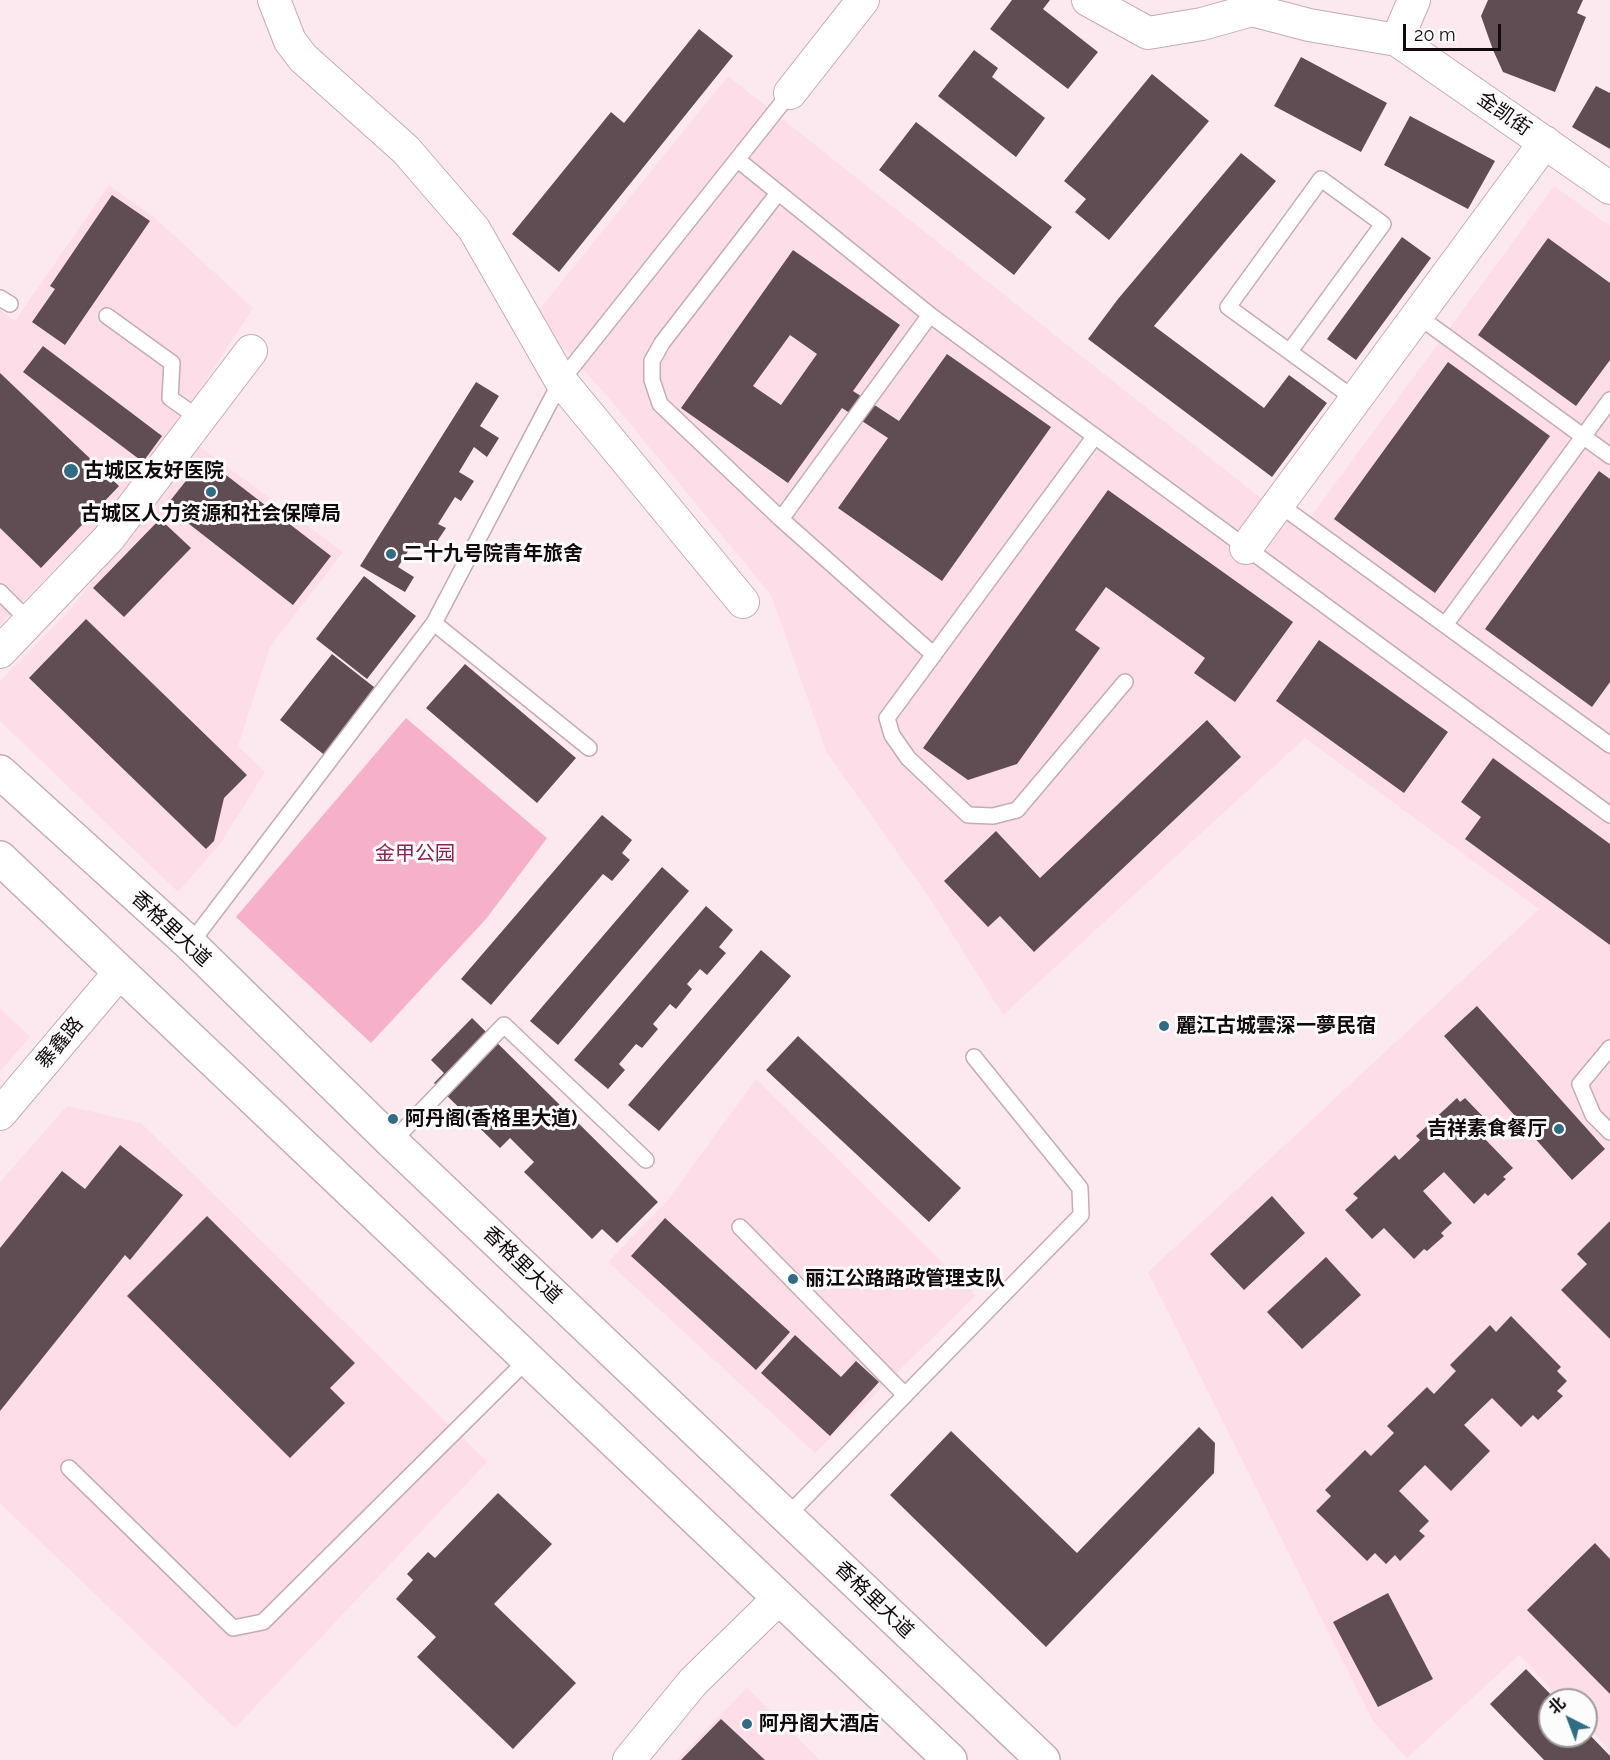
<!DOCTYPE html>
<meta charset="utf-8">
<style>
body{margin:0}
#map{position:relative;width:1610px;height:1760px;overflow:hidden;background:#fce9ef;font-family:Raleway,"Noto Sans SC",sans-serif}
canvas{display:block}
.north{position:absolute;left:1538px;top:1688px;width:60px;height:60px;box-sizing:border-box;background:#fcfcfc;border:2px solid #9e9b9c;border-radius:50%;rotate:318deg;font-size:16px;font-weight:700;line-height:24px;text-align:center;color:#120a0d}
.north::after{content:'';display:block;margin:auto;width:21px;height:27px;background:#306c83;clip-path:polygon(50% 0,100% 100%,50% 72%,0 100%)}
.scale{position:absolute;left:1403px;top:24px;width:98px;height:27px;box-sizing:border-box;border:3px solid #120a0d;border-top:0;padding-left:8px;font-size:18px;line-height:21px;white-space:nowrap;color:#120a0d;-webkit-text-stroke:4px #fcfcfc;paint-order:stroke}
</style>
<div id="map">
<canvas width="1610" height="1760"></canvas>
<div class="north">北</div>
<div class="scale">20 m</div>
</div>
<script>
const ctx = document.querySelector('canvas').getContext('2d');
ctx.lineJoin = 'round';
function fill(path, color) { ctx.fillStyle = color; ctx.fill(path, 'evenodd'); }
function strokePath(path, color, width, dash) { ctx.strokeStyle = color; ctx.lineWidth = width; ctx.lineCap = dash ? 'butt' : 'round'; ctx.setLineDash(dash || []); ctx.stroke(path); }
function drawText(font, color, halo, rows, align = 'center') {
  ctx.font = font + ' Raleway,"Noto Sans SC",sans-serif'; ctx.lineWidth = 6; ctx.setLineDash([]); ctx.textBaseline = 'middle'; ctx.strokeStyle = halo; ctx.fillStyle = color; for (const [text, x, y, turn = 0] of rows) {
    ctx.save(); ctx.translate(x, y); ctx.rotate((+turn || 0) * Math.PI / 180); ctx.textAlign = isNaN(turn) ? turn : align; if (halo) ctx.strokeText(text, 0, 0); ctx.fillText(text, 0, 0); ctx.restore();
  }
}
const built = new Path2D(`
 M728 76 1301 530 1554 186 1610 226V1750L1586 1725V1700H1562L1519 1655 1407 1758 1373 1721 1148 1272 1539 909 1305 738 1003 1015 929 897 827 753 771 595 608 397 534 316Z
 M109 185 155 218 253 308 169 437 116 506 0 625V310L15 321Z
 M199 446 343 552 270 647 238 746 265 772 220 844 178 892 0 721V681L71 609Z
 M0 1008 30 1037 0 1071Z
 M756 1079 976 1295 815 1453 608 1262 668 1200Z
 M67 1106 141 1123 487 1462 235 1728 0 1503V1182Z
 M747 1688 820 1760H676Z`);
const green = new Path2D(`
 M406 718 547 838 486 919 371 1043 236 917Z`);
const building = new Path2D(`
 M1012 0H1050L1043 9 1098 52 1068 89 990 29Z
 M1488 0H1583L1577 13 1586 17 1555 92 1503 72 1493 50 1481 16Z
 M699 29 733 56 559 272 512 234 611 112 624 123Z
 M974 50 998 68 992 77 1045 118 1016 157 938 96Z
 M1301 57 1387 103 1361 152 1274 106Z
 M1152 74 1209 121 1109 240 1075 212 1086 199 1064 181Z
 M1596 86 1610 93V149L1572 127Z
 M1410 116 1495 161 1468 209 1384 165Z
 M916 122 1052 227 1014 275 879 170Z
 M1241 153 1276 181 1154 326 1264 408 1289 375 1327 403 1272 477 1088 339 1118 299Z
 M112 195 150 221 65 345 32 322 55 289 50 286Z
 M1402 237 1431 258 1356 360 1327 339Z
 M1548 238 1610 283V360L1576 406 1478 335Z
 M793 250 900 325 853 391 899 421 947 354 1051 427 942 581 838 508 888 438 842 408 788 483 681 408ZM790 335 817 354 781 405 753 386Z
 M43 346 162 436 143 462 23 372Z
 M1448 362 1550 436 1435 593 1334 519Z
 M0 373 119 486 41 568 0 528Z
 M476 382 499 396 480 426 499 438 487 457 474 447 459 472 474 481 461 501 455 497 438 524 446 528 430 552 414 542 398 567 414 577 405 592 360 566Z
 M204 458 331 556 293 605 166 506Z
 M1599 471 1610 479V682L1592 707 1485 629Z
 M1108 490 1293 622 1235 702 1194 673 1205 658 1106 587 1075 630 1100 648 1017 764 968 780 923 748Z
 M160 519 191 548 124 617 93 588Z
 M364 576 416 616 367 679 316 639Z
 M86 619 247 775 224 798 214 841 206 849 29 678Z
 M1319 640 1448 732 1404 793 1276 701Z
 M332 654 379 691 327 757 280 720Z
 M465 664 576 758 537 803 426 708Z
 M1207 720 1241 757 1034 952 1000 916 988 927 944 881 996 831 1040 878Z
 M1493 758 1610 844V945L1465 839 1481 817 1461 802Z
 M602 815 632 840 622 853 630 860 612 881 603 874 491 1005 461 979Z
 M662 867 689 891 558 1045 530 1021Z
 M706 906 733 930 719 947 726 953 707 975 700 969 687 984 692 989 676 1009 670 1004 653 1024 658 1029 642 1048 636 1044 619 1064 625 1070 608 1089 574 1060Z
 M761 950 791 976 659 1131 628 1105Z
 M1477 1006 1605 1149 1572 1180 1444 1036Z
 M472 1018 658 1202 617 1243 602 1229 592 1239 524 1172 534 1162 510 1138 500 1148 434 1083 444 1073 431 1060Z
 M798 1036 961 1188 929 1222 766 1070Z
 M1457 1098 1460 1102 1465 1098 1492 1126 1482 1136 1513 1168 1503 1177 1506 1179 1488 1196 1485 1193 1474 1204 1444 1172 1423 1191 1452 1223 1441 1233 1444 1236 1427 1251 1424 1249 1414 1259 1384 1228 1372 1239 1345 1210 1358 1198 1353 1194 1395 1155 1399 1160 1420 1140 1416 1136Z
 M120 1145 183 1195 130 1260 125 1255 0 1411V1248L62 1171 85 1189Z
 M1272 1196 1305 1233 1244 1290 1210 1254Z
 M207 1216 355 1363 330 1388 345 1403 290 1458 127 1296Z
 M665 1218 790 1332 756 1370 631 1256Z
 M1610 1221V1339L1561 1290 1587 1264 1577 1254Z
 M1326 1257 1361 1295 1302 1349 1267 1312Z
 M1511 1316 1561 1367 1557 1371 1567 1381 1557 1391 1563 1396 1538 1420 1533 1415 1521 1427 1492 1398 1464 1425 1490 1451 1451 1491 1425 1465 1399 1491 1429 1521 1419 1531 1425 1536 1400 1561 1395 1555 1386 1564 1375 1553 1367 1561 1316 1511 1331 1496 1325 1490 1365 1450 1371 1456 1394 1433 1387 1426 1427 1387 1434 1394 1456 1371 1450 1365 1490 1325 1496 1332Z
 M795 1335 841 1377 856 1361 879 1382 830 1436 761 1373Z
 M1199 1427 1215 1443 1214 1473 1046 1647 890 1495 951 1431 1077 1553Z
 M498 1493 552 1544 494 1604 576 1683 513 1749 417 1657 436 1637 396 1599 413 1580 407 1574 428 1552 435 1558Z
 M1595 1543 1610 1559V1694L1527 1610Z
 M1388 1593 1433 1679 1378 1707 1333 1622Z
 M1526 1669 1556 1700H1550V1736H1586V1731L1610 1756V1760H1544L1490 1704Z
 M721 1719 765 1760H681Z`);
const lane = new Path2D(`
 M738 160 930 315 1610 815
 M778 193 662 343 652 361V380L660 404 781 519 934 655
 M0 298 10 304
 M107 316 172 363 170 398 200 419
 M1418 316 1610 456
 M1290 351 1383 224 1321 179 1228 307 1356 400
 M1095 436 887 718 892 735 908 758 968 815 993 816 1017 810 1125 682
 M1280 505 1610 745
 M781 519 930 315
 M0 592 30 622
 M1445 625 1610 400
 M589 748 434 623 561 381 790 93
 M190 944 434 623
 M1610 1048 1580 1084 1593 1115 1610 1132
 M392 1142 504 1025 646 1160
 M740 1227 905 1395
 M69 1468 233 1628 263 1622 528 1359
 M786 1517 1081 1215 1080 1188 974 1057`);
const street = new Path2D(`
 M274 0 290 41 303 58 406 150 474 229 561 381 743 602
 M1088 0 1148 33 1202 24 1252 10 1309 25 1397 40 1610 188
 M1397 40 1414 0
 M790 93 863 0
 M1246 548 1545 142
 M0 652 109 538 251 351
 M0 1114 120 972
 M629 1760 693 1682 779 1598`);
const secondary = new Path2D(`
 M0 772 190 944 392 1142 1043 1760
 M0 858 950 1760`);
const markers = [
 [71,471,8,"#306c83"],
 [211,492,6,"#306c83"],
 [391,554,6,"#306c83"],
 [1164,1026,6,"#306c83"],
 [393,1119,6,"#306c83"],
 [1559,1129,6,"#306c83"],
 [793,1279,6,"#306c83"],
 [747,1724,6,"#306c83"]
];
const streetNames = [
 ["金凯街",1504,114,35],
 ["香格里大道",171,929,43],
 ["寨鑫路",60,1043,-50],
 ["香格里大道",522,1265,44],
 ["香格里大道",874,1600,44]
];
const poiNames = [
 ["古城区友好医院",84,471],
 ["古城区人力资源和社会保障局",211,514,"center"],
 ["二十九号院青年旅舍",403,554],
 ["麗江古城雲深一夢民宿",1176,1026],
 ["阿丹阁(香格里大道)",405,1119],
 ["吉祥素食餐厅",1547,1129,"right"],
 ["丽江公路路政管理支队",805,1279],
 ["阿丹阁大酒店",759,1724]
];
const parkNames = [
 ["金甲公园",415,854]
];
fill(built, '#fddde7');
fill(green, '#f6b0c9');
fill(building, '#604c53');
strokePath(lane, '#c3acb3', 18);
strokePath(street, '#c3acb3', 34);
strokePath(secondary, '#c3acb3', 36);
strokePath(lane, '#fff', 15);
strokePath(street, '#fff', 32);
strokePath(secondary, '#fff', 33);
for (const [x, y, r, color] of markers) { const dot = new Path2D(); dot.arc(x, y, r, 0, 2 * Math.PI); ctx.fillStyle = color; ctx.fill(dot); strokePath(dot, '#fcfcfc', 2); }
drawText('20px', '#120a0d', '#fcfcfc', streetNames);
drawText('bold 20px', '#120a0d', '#fcfcfc', poiNames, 'left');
drawText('20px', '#8a2153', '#fcfcfc', parkNames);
</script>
